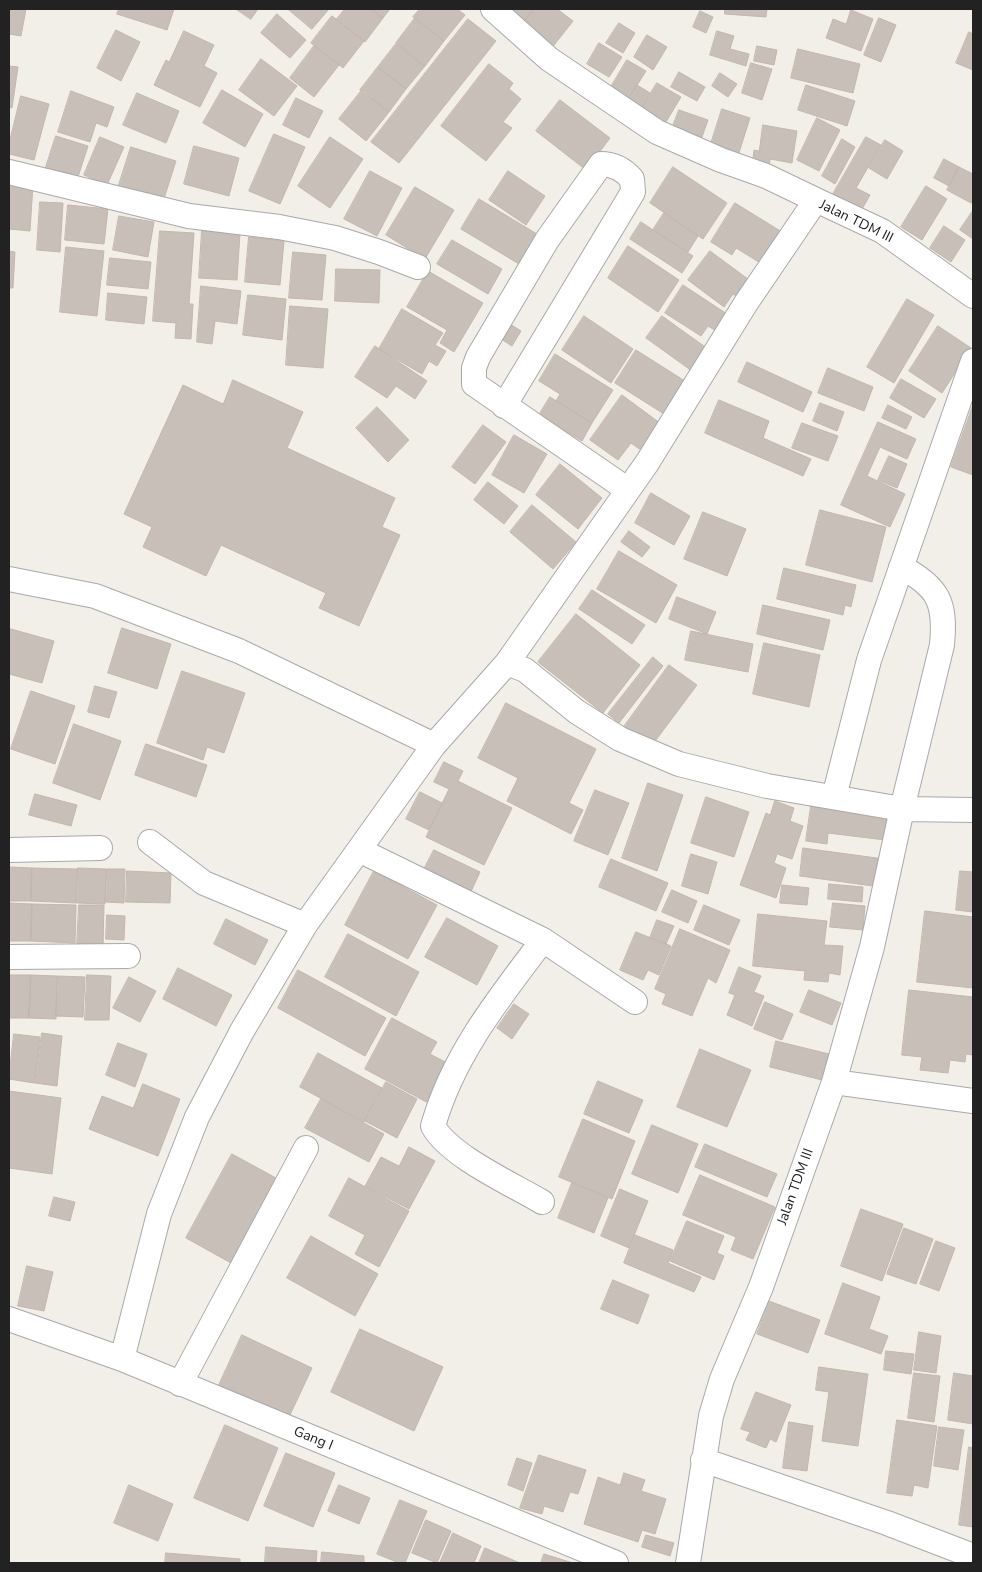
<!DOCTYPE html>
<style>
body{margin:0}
#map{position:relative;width:982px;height:1572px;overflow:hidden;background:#f2efe9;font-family:"Nunito Sans",sans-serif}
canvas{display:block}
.frame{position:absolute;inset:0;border:10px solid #222;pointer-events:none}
</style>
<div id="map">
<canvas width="982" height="1572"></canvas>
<div class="frame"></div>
</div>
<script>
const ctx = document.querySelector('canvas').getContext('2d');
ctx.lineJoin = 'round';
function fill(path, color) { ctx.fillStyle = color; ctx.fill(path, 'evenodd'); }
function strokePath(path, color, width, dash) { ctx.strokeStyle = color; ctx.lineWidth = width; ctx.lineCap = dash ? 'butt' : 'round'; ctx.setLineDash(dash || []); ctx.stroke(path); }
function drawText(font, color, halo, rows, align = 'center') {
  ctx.font = font + ' "Nunito Sans",sans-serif'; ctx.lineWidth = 4; ctx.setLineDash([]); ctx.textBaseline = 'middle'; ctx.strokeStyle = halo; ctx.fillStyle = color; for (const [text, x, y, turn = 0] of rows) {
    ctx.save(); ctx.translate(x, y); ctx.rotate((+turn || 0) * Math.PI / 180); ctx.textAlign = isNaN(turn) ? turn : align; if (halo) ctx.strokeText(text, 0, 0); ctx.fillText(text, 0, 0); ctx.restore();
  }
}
const building = new Path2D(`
 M9 9H26L21 36 9 34Z
 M119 9H174L167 30 117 14Z
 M236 9H258L251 19Z
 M288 9H329L312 29Z
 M345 9H371L383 18 365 42 336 20Z
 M371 9H390L383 18Z
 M420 9H457L465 15 444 41 413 17Z
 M500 9H534L521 25Z
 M534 9H557L573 21 551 49 521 25Z
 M725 9H767L766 17 725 14Z
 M851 10 873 19 861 51 826 38 833 19 846 24Z
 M700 11 713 17 706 33 693 27Z
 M277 14 306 40 290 58 261 33Z
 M332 16 364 41 343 68 311 43Z
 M415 18 444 41 425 66 396 43Z
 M879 18 896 25 881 62 864 55Z
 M468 19 496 41 399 163 371 142Z
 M619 23 635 33 623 53 606 43Z
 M116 30 140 42 121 81 97 68Z
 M184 31 214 45 204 66 217 73 200 107 154 85 166 60 169 62Z
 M717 31 734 36 730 49 749 54 746 66 710 55Z
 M969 32 973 34V70L956 63Z
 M647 35 667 47 653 70 634 57Z
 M599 43 622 57 609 77 587 64Z
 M396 44 425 66 406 89 378 67Z
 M314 46 339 65 314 97 290 78Z
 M757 46 777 50 774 65 754 61Z
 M798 49 860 64 853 93 791 78Z
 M261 59 297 86 274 116 239 90Z
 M627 60 646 71 629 98 611 87Z
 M751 63 772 69 762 100 742 93Z
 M489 64 513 83 509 89 521 99 503 122 512 128 486 161 441 126Z
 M9 66 18 67 12 108 9 107Z
 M378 67 406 89 389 112 360 90Z
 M679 72 705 87 697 101 671 87Z
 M720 73 737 84 728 97 712 86Z
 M657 83 681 97 663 127 639 113Z
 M637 85 650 93 642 108 628 101Z
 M806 85 855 101 847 126 798 110Z
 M222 90 263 114 245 147 203 123Z
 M362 90 389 112 366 141 339 119Z
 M71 91 114 107 107 127 96 123 90 142 58 132Z
 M137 93 179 111 166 143 123 125Z
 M21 96 49 104 34 160 9 154V144Z
 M296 98 323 111 309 138 283 125Z
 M560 100 610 138 586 170 536 131Z
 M722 109 750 118 737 159 709 150Z
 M679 110 708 120 702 137 673 126Z
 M817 118 840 130 819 171 797 160Z
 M763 125 797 131 792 163 770 159 769 169 752 166 754 150 759 151Z
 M274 134 305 147 280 204 249 191Z
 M56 136 88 146 77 180 45 170Z
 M100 137 124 147 107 185 84 175Z
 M330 137 363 159 330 208 298 186Z
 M866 137 881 145 856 188 870 195 861 211 833 194Z
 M842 139 855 147 835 184 822 176Z
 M885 140 903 151 887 179 869 168Z
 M194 146 239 158 229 196 184 184Z
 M131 147 176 161 162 205 117 191Z
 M944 159 959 167 949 186 934 178Z
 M673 167 727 203 703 239 650 203Z
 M959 167 973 174V199L971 203 947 190Z
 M370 171 402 188 377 236 344 219Z
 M508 171 545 196 526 225 489 200Z
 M9 183 33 185 30 231 9 229Z
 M926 186 947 199 922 240 901 227Z
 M415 187 454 210 425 259 386 235Z
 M479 199 537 234 519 264 461 229Z
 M40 202 63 203 60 252 37 250Z
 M735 203 782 232 762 264 736 248 732 255 711 242Z
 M68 205 108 209 104 244 65 240Z
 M972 212 973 213V239L960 230Z
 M664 213 698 236 688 252 653 230Z
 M119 216 154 222 148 257 113 250Z
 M641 222 693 256 682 273 630 239Z
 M944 226 965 240 951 262 930 248Z
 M160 231 194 233 189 304H193L191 339 175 338 176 323 153 321Z
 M202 231 240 233 237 280 199 278Z
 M249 237 284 241 280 285 245 282Z
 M452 240 502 269 488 294 437 264Z
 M628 246 679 280 658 312 608 278Z
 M66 247 104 251 97 316 60 312Z
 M9 251 15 252 13 288H9Z
 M710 251 752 282 740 299 733 294 724 307 688 280Z
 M293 252 326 255 322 300 289 298Z
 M110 258 151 262 148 289 107 285Z
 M336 269 380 270 379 303 335 301Z
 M428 271 483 303 454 352 440 343 447 330 407 307Z
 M683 285 730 316 718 332 708 326 701 336 665 313Z
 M201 286 241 291 237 324 215 321 212 344 197 342Z
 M108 293 147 297 144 324 106 320Z
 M248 295 286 299 282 340 243 335Z
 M907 299 934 315 894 383 867 367Z
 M290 306 328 309 323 368 286 365Z
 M402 309 443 333 435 345 446 351 437 366 429 361 422 374 379 349Z
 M584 316 633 349 611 383 562 350Z
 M662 316 708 349 692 371 646 338Z
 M507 322 521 331 512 346 498 337Z
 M938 326 971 348 942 393 909 371Z
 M375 346 427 381 415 399 396 386 387 398 355 377Z
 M636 350 685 381 664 414 615 383Z
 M555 354 613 390 592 423 556 401 560 394 539 381Z
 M747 362 812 392 803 412 738 382Z
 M828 368 873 387 864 411 818 393Z
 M901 379 936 399 924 418 890 398Z
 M233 380 303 412 287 448 395 498 382 527 400 535 359 626 319 608 326 593 221 545 206 576 143 547 152 527 124 514 183 385 223 404Z
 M622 395 664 426 645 453 631 443 618 460 590 440Z
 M550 397 592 423 582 441 539 415Z
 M719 400 769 421 763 438 811 459 803 476 705 433Z
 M820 403 844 412 837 431 813 421Z
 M888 405 912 417 906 429 882 418Z
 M973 405V475L951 467Z
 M377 407 409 440 388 462 356 428Z
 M878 422 916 439 907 459 880 447 867 476 905 494 890 527 841 505Z
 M802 423 838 436 828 461 792 448Z
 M483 425 506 442 475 484 452 467Z
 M514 435 547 454 524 493 492 475Z
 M889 456 907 464 897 488 878 480Z
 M560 464 602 498 578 529 536 495Z
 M488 482 518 506 504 524 474 500Z
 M651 493 690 516 674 545 635 523Z
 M532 505 576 542 553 569 510 532Z
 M820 510 886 527 872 582 806 565Z
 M703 512 746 529 727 576 684 559Z
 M629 531 650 547 642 557 621 542Z
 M619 551 677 585 656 623 597 589Z
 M784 568 856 585 851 607 845 605 843 615 777 599Z
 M592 590 645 625 632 644 579 609Z
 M677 597 716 612 707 634 669 619Z
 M763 605 830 620 823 650 757 634Z
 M576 614 640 665 603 713 538 662Z
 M122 628 171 644 157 689 108 673Z
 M11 629 54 641 42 683 9 674V638Z
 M691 631 753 644 748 672 685 660Z
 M764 643 820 655 809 707 753 694Z
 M653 657 663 666 619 723 608 714Z
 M669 665 697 685 650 748 623 728Z
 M182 671 245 693 224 753 207 747 203 760 157 743Z
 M95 686 117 692 109 718 88 712Z
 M31 691 75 706 55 764 11 749Z
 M506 703 596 749 569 803 583 810 571 834 507 801 518 778 478 758Z
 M74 724 121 741 100 800 53 783Z
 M146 744 207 765 196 797 135 775Z
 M444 762 463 771 458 781 512 808 484 865 426 837 449 789 434 782Z
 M648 783 683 795 657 871 622 858Z
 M595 790 629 803 608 855 574 841Z
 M420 792 442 803 429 830 406 819Z
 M35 794 77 805 71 826 29 815Z
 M706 797 749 812 734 857 691 843Z
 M775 801 794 808 790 821 803 826 792 859 777 854 774 863 786 868 776 898 740 885 766 813 770 815Z
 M811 806 888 815 885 840 828 833 827 844 806 841Z
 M803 848 884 859 880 887 800 876Z
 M434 850 480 872 469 896 422 873Z
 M691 854 717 862 708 894 682 886Z
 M611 859 668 883 656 911 599 887Z
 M9 867 32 868 31 901H9Z
 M32 868 77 869 76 903 31 901Z
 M78 868 106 869 105 904 77 903Z
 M107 869H125L124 903 106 902Z
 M127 871 171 873 170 903 126 902Z
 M374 871 437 905 408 959 345 925Z
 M960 871 973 872V912L956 910Z
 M829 884 863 887 862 902 828 899Z
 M782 885 809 888 807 905 780 903Z
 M672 890 697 901 688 923 662 912Z
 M9 903 32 904 31 941H9Z
 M833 903 865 906 863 930 830 927Z
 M32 904 76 905 75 943 31 941Z
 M79 905H104L103 947 77 946Z
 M704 905 740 920 729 945 694 930Z
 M925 911 973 917V988L917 982Z
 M758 914 827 921 824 945 843 946 840 975 829 973 828 982 804 980 805 971 753 966Z
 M107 915 125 916 124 940 106 939Z
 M447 918 498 946 477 985 425 957Z
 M226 919 268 940 255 965 214 944Z
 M657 920 674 926 666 944 650 938Z
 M680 929 730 950 716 983 708 978 692 1016 662 1004 666 994 655 989Z
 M636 932 671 946 659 975 648 970 643 980 620 970Z
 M348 934 419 972 396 1016 325 977Z
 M739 967 761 976 754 992 764 996 752 1026 727 1015 735 995 729 993Z
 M178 968 232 995 216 1026 163 999Z
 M298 970 386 1018 365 1056 278 1008Z
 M9 975H31L29 1018H9Z
 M31 975 57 976 56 1019 29 1018Z
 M87 975 111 976 109 1020H85Z
 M58 976 85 977 83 1017 56 1016Z
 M129 977 156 991 140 1022 113 1008Z
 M809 990 841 1003 832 1025 800 1012Z
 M909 990 973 997V1055L966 1054 965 1062 950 1060 948 1073 920 1070 922 1057 902 1055Z
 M765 1002 793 1014 782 1040 754 1029Z
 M514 1004 529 1014 512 1039 497 1028Z
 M392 1018 437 1042 430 1054 453 1066 432 1105 365 1069Z
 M42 1033 62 1036 57 1086 35 1083Z
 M14 1034 40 1037 34 1083 9 1079Z
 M776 1041 829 1054 822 1080 770 1067Z
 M118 1043 147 1054 135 1087 106 1075Z
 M700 1049 751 1070 727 1127 677 1107Z
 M318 1053 382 1088 364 1122 300 1087Z
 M598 1081 643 1100 629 1133 584 1114Z
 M386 1082 417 1099 397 1138 365 1121Z
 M143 1084 180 1099 158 1156 89 1129 102 1096 133 1108Z
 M9 1091 61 1098 52 1174 9 1168Z
 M321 1099 384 1134 369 1162 305 1128Z
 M583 1119 635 1141 612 1199 559 1177Z
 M652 1125 698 1144 678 1193 632 1174Z
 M705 1144 777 1174 767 1197 695 1167Z
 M409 1147 435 1161 409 1209 365 1186 381 1157 399 1166Z
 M232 1154 276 1178 231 1263 186 1238Z
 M700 1175 775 1207 753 1259 731 1250 736 1237 683 1215Z
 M349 1178 409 1211 379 1267 355 1254 365 1235 329 1216Z
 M572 1183 608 1198 594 1233 558 1218Z
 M620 1189 648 1201 629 1248 601 1236Z
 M54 1197 75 1202 70 1221 49 1216Z
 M861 1209 903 1224 882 1281 841 1266Z
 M687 1221 724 1236 717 1253 724 1256 714 1280 670 1261Z
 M904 1228 933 1239 916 1284 887 1274Z
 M635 1235 673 1250 668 1263 701 1277 694 1292 624 1263Z
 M311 1236 378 1274 355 1316 287 1278Z
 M936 1241 955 1248 939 1291 920 1284Z
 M27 1266 53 1272 44 1311 18 1306Z
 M613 1280 649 1295 638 1324 601 1309Z
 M843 1283 880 1297 869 1329 888 1336 881 1354 825 1334Z
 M769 1301 820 1320 808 1353 757 1334Z
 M360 1329 443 1367 414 1431 331 1392Z
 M919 1332 941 1336 936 1373 914 1370Z
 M242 1335 312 1368 289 1417 219 1385Z
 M886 1351 914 1354 911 1374 884 1370Z
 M819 1367 868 1374 858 1446 822 1441 829 1392 816 1390Z
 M914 1373 940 1376 934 1422 908 1418Z
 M954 1373 973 1376V1424L948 1420Z
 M756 1392 791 1405 776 1442 770 1439 766 1448 746 1440 750 1432 741 1429Z
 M897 1420 937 1426 928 1488 914 1485 912 1496 887 1493Z
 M789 1422 813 1426 807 1471 783 1468Z
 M225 1425 278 1448 248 1521 194 1498Z
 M939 1427 964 1430 958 1470 934 1466Z
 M969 1447 973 1448V1527L959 1525Z
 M286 1453 335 1473 313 1527 264 1506Z
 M539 1455 586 1470 578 1494 570 1492 563 1512 544 1506 542 1514 520 1508Z
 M517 1458 532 1463 523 1491 508 1485Z
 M624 1473 645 1480 641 1491 666 1499 655 1534 642 1530 638 1542 584 1524 598 1477 620 1485Z
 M129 1485 173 1504 158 1541 114 1523Z
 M339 1485 370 1498 359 1524 328 1511Z
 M400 1500 427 1511 405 1563H399L377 1554Z
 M426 1520 451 1531 437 1563 412 1553Z
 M453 1533 481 1546 474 1563H440Z
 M646 1535 674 1543 670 1556 642 1547Z
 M266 1547 317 1551 316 1563H265Z
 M485 1548 520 1563H479Z
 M322 1552 364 1556V1563H321Z
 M166 1553 240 1559V1563H165Z
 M544 1554 573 1563H541Z`);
const minor = new Path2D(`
 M493 9 549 59 657 132 721 160 766 176 816 200
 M9 172 189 216 279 227 335 238 379 252 418 267
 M504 406 633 192 632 179C624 170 614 164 601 164L547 240 478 357 474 368V384L628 490
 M9 579 95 596 239 651 434 745
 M507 663 525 670 577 712 620 739 679 764 767 786 902 809 973 810
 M834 797 869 660 973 361
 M150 842 204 883 305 925
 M9 850 100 848
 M359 850 543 940 635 1002
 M9 957 128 956
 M834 1082 973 1101
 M542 1202C512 1184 449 1156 433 1126 453 1055 499 998 543 940
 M9 1319 122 1359 616 1563
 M122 1359 159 1214 197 1117 242 1031 305 925 434 745 507 663 647 463 746 303 816 200 882 231 973 296
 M180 1384 306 1148
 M703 1460 887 1523 973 1556
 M688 1563 711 1416 722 1379 761 1287 834 1082 872 947 902 809 942 645C946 603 939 587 901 567`);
const streetNames = [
 ["Jalan TDM III",856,222,26],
 ["Jalan TDM III",796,1187,-70],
 ["Gang I",313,1439,22]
];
fill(building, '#c7bfb8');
strokePath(building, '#c4b6ab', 1);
strokePath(minor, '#a9a9a9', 26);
strokePath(minor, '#fff', 24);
drawText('14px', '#222', '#fff', streetNames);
</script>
